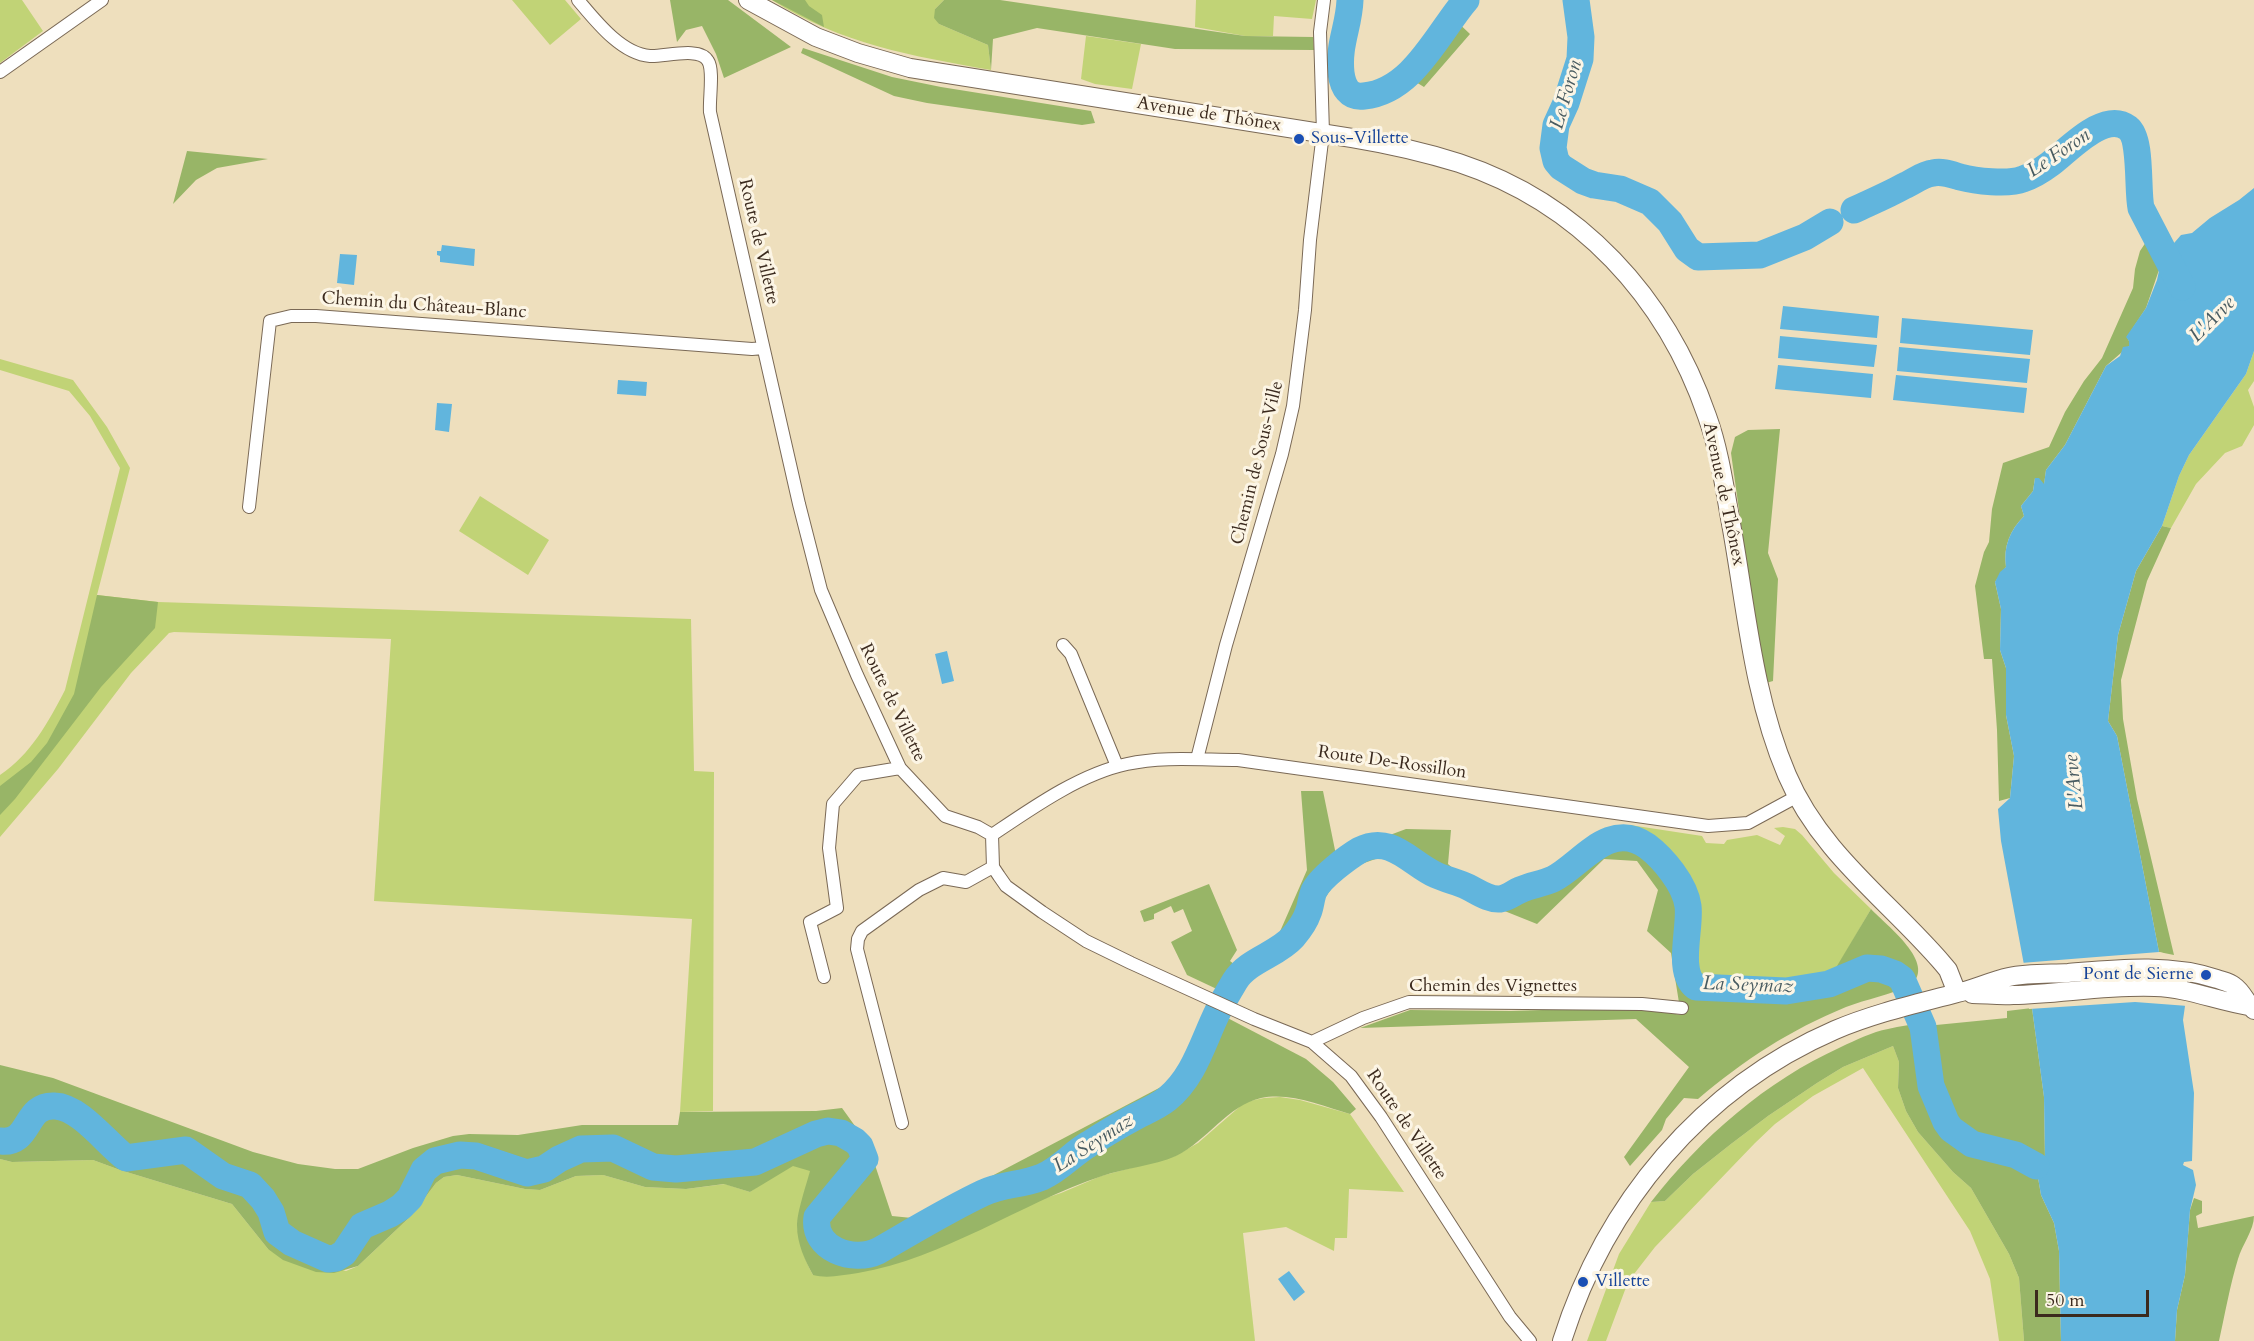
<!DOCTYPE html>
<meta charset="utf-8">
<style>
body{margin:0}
#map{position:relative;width:2254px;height:1341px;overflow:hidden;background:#eedfbd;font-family:Cardo,serif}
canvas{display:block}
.scale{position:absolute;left:2035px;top:1290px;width:114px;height:27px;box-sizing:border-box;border:3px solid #3b2a1e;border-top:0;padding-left:8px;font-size:18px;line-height:21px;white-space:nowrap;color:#3b2a1e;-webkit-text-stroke:4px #fcf5e5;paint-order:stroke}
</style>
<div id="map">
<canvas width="2254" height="1341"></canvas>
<div class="scale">50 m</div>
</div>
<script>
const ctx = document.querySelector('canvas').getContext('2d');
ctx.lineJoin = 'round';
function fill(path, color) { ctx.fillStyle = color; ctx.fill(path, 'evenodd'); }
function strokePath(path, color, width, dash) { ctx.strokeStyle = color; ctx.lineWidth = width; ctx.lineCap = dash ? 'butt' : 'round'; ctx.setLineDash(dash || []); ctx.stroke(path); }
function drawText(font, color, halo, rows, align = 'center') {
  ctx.font = font + ' Cardo,serif'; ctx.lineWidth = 6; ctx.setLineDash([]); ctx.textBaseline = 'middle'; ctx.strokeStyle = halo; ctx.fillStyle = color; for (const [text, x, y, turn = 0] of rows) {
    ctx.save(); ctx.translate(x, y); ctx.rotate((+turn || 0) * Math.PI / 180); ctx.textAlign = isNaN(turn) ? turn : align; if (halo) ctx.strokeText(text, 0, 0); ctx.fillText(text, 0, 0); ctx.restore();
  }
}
const green = new Path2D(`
 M0 0H22L43 31 0 63Z
 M512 0H565L581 19 550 45Z
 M772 0H944L935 9 939 24 988 45 991 70C912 56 841 44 772 0Z
 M1196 0H1316L1312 19 1274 16 1273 36H1245L1195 27Z
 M1086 36 1141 44 1132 89 1095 84 1081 79Z
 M2254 351V381L2248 390 2254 407V425L2242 446 2225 453 2196 484 2171 528 2162 526 2179 476 2189 455 2246 374Z
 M0 359 73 380 107 427 130 468 97 595 158 602 691 619 694 771 714 772 713 1111 680 1112 692 919 374 901 391 639 174 632 169 633 131 673 58 769 0 837V775C31 754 48 723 65 690L120 468 90 416 69 391 0 370Z
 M480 496 549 540 528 575 459 531Z
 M1630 825 1702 836 1706 843 1724 844 1727 840 1757 835 1780 845 1785 836 1774 828 1783 827 1795 829 1802 835 1834 873 1871 909 1832 976 1793 983 1701 981 1692 952 1694 922 1657 838 1630 833Z
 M1893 1046 1899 1062 1898 1088 1906 1111 1918 1132 1953 1172 1971 1188 2009 1254 2019 1278 2024 1341H1999L1990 1279 1970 1231 1863 1068 1813 1096 1775 1124 1755 1143 1655 1247 1634 1274 1625 1290 1606 1341H1587L1619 1254 1651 1202 1665 1201 1693 1174 1731 1144 1768 1116 1817 1083 1843 1067Z
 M1280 1097 1300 1100 1350 1114 1404 1192 1349 1189 1347 1238H1335L1334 1251 1286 1227 1243 1233 1255 1341H0V1159L12 1162 93 1160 120 1170 232 1204 268 1249 346 1271 358 1266 412 1215 436 1183 444 1177 457 1175 525 1189 540 1190 576 1176 603 1175 645 1187 686 1189 725 1184 750 1192 818 1144 797 1224C799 1242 804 1259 813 1275L1061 1193 1101 1176 1175 1156 1198 1143 1245 1102 1264 1098Z`);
const forest = new Path2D(`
 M670 0H728L791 47 724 78 716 54 702 26 686 30 677 42Z
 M772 0H805L809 6 822 15 824 27Z
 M944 0H1000L1245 36 1313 37 1314 50 1175 49 1037 28 993 39 991 70 988 45 939 24 934 18 935 9Z
 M1452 17 1470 34 1424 87 1406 76 1418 65Z
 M803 48 892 77 941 87 1091 111 1095 123 1082 125 927 103 894 96 801 53Z
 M187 151 268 159 217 168 196 180 173 204Z
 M2148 239 2162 257 2161 264 2146 308 2127 337 2129 341V346L2106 366 2065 445 2046 470 2044 485 2035 478 2033 491 2021 506 2024 516C2010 530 2003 547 2006 567L1995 582 2001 609 2000 650 2006 668V715L2014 756 2010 798 1999 801 1997 730 1992 659H1984L1975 586 1984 552 1989 542 1992 509 2003 463 2049 447 2065 412 2084 381 2102 358 2133 288 2135 269 2140 251Z
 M1780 429 1768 553 1778 579 1773 681 1766 683 1757 638 1731 453 1735 437 1748 430Z
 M2162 526 2171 528 2147 581 2121 680 2123 719 2137 799 2174 955 2159 952 2117 736 2108 721 2118 635 2136 571Z
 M97 595 158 602 155 628 101 687 15 799 0 815V786L31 762 47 743 74 694Z
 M1301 791H1323L1336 855 1406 829 1451 830 1448 864 1465 879 1496 888 1554 869 1602 829 1657 838 1691 892 1694 922 1692 952 1701 981 1793 983 1831 976 1871 909C1887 926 1937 963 1911 985 1890 995 1867 999 1846 1007 1790 1030 1744 1060 1698 1099L1684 1098 1666 1119 1662 1130 1630 1166 1624 1157 1689 1067 1636 1019 1360 1028 1410 1010 1511 1011 1635 1007 1681 1015 1671 953 1647 931 1658 890 1637 861 1604 859 1537 924 1457 892 1410 847 1344 870 1293 945 1278 936 1307 870Z
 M1209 884 1237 950 1230 961 1239 968 1221 991 1187 975 1171 942 1192 931 1183 909 1174 913 1171 906 1154 914V919L1144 922 1140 911Z
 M2032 1008 2044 1097 2045 1160 2036 1166 2041 1195 2054 1223 2059 1251 2061 1341H2024L2019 1278 2009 1254 1971 1188 1953 1172 1918 1132 1906 1111 1898 1088 1899 1062 1893 1046 1843 1067 1817 1083 1768 1116 1731 1144 1693 1174 1665 1201 1651 1202C1702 1137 1766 1081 1841 1047 1856 1040 1872 1032 1888 1029 1900 1026 1912 1025 1924 1022L1926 1026 2007 1018V1011Z
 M1218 1013 1306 1059 1333 1082 1356 1109 1350 1114C1322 1106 1291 1092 1261 1098 1228 1105 1207 1141 1176 1156 1153 1166 1125 1168 1102 1176 1019 1204 945 1258 858 1273 842 1275 828 1279 813 1275 805 1261 797 1243 797 1226 797 1212 806 1186 810 1171L793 1166 750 1192 724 1184 686 1189 645 1187 603 1175 576 1176 540 1190 525 1189 457 1175 444 1177 436 1183 412 1215 358 1266 334 1273 316 1272 283 1260 268 1249 232 1204 120 1170 93 1160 12 1162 0 1159V1065L53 1078 253 1152 298 1164 335 1169H358L413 1148 453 1136 469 1134 518 1135 582 1125H678L680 1112 816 1111 842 1108 868 1144 892 1216 912 1218 1178 1078 1185 1082 1211 1040Z
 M2194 1198 2202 1201V1213L2196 1216 2198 1228 2254 1216C2254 1230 2242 1245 2238 1259 2230 1285 2225 1314 2219 1341H2175L2177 1310 2185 1275 2190 1210Z`);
const water = new Path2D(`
 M2254 188V351L2246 374 2189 455 2179 476 2162 526 2136 571 2118 635 2108 721 2117 736 2159 952 2185 1006 2183 1020 2194 1093 2192 1161 2184 1162 2183 1165 2193 1170 2196 1185 2190 1210 2185 1275 2177 1310 2175 1341H2061L2059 1251 2054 1223 2041 1195 2036 1166 2045 1160 2044 1097 2032 1008 2001 841 1998 809 2010 798 2014 756 2006 715V668L2000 650 2001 609 1995 582 2000 572 2006 567C2003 547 2010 530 2024 516L2021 506 2033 491 2035 478H2039L2044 484 2046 470 2065 445 2106 366 2120 356 2123 347 2129 346V341L2126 337 2146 308 2157 280 2162 257 2181 235 2192 233 2210 218 2239 200Z
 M442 245 475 249 474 266 440 262V256L437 255V251H441Z
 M340 254 357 255 354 285 337 283Z
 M1783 306 1879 316 1877 338 1780 329Z
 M1902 318 2033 330 2030 355 1900 343Z
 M1780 336 1877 345 1874 367 1778 358Z
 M1899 347 2030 359 2027 383 1897 371Z
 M1778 365 1873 374 1871 398 1775 389Z
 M1896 375 2027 388 2024 413 1893 400Z
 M618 380 647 382 646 396 617 394Z
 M437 403 452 404 449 432 435 430Z
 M947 651 954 681 942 684 935 654Z
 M1289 1271 1305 1292 1294 1301 1278 1279Z`);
const pier = new Path2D(`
 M2159 952 2163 953 2188 1006 2135 1002 2029 1009 2021 963Z`);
const river = new Path2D(`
 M1350 0C1349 27 1338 44 1341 73 1343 87 1349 98 1364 96 1413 91 1437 34 1466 0
 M1576 0 1581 37 1580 59 1566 103 1556 125 1553 148 1556 161 1561 167 1583 181 1594 185 1620 189 1650 202 1670 222 1687 249 1698 257 1760 255 1805 237 1830 222
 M1854 210C1871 202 1888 195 1904 186 1913 182 1923 174 1933 173 1942 171 1950 174 1960 177 1975 181 2008 185 2023 179 2032 176 2042 170 2050 164 2068 151 2104 110 2128 128 2142 139 2137 190 2141 208L2182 287
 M0 1141C32 1145 23 1104 55 1106 80 1107 107 1144 126 1158L186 1150 223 1176 250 1185 263 1199 271 1212 277 1232 292 1243 328 1259 336 1258 344 1253 362 1226 390 1214 401 1207 410 1198 424 1170 435 1161 460 1155 476 1156 527 1173 544 1169 559 1159 581 1149 613 1148 653 1167 676 1169 755 1162 816 1134 828 1131 841 1133 855 1141 860 1146 865 1159 817 1217C812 1249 853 1263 878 1251 913 1231 947 1210 983 1193 1002 1184 1023 1185 1042 1177 1060 1169 1072 1154 1089 1144 1103 1135 1118 1126 1133 1118 1144 1112 1157 1107 1167 1099 1195 1076 1203 1041 1218 1011 1223 1001 1229 991 1235 981 1248 960 1277 955 1293 937 1299 930 1305 922 1308 913 1311 906 1311 898 1314 891 1320 878 1348 857 1360 850 1391 834 1411 864 1436 875 1447 880 1458 882 1468 887 1478 892 1489 900 1500 899 1508 898 1513 893 1520 890 1531 885 1542 884 1553 879 1581 865 1609 819 1647 846 1663 858 1685 884 1688 906 1691 928 1676 972 1696 987L1786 991 1829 984 1867 968 1881 969 1895 974 1902 979 1923 1027 1931 1086 1946 1122 1951 1129 1972 1144 2016 1155 2036 1166`);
const minor = new Path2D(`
 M578 0C595 20 621 54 650 56 664 57 700 46 708 61 714 70 709 99 710 112L799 504 821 590 857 675 900 768 945 816 978 827 992 835
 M0 72 102 0
 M249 507 270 321 291 316H316L752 349 763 348
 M1063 645 1071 654 1117 766
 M1197 759 1226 645 1282 454 1293 406 1305 310 1310 240 1323 133 1320 32 1324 0
 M992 835C1032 808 1080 774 1127 764 1163 756 1202 760 1238 760L1708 826 1748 823 1796 797
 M992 835 993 867 999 876 1006 886 1042 912 1086 941 1131 963 1254 1019 1312 1042 1351 1076 1381 1117 1510 1317 1530 1341
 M824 977 810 922 837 908 829 848 833 804 858 775 900 768
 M1312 1042 1363 1018 1409 1002 1642 1004 1682 1008
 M902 1123 857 949 858 939 862 931 919 890 943 878 966 882 993 867`);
const secondary = new Path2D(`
 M748 0 816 37 858 53 910 68 1352 138C1388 144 1424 152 1459 163 1580 203 1666 297 1707 416 1719 449 1724 484 1730 518 1746 604 1752 693 1787 775 1820 853 1889 901 1943 964L1948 970 1957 993
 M1972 994C1985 994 1999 996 2013 995 2060 994 2107 985 2155 987 2188 988 2217 1001 2249 1006
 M1562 1341C1605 1204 1701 1088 1835 1030 1875 1013 1916 1004 1957 993 1974 989 1991 981 2009 977 2028 973 2049 974 2068 973 2117 969 2169 963 2217 979 2222 981 2229 982 2234 986 2243 992 2246 1003 2254 1010`);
const markers = [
 [1299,139,6,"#1a4fb4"],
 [2206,975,6,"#1a4fb4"],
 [1583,1282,6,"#1a4fb4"]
];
const streetNames = [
 ["Avenue de Thônex",1209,115,9],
 ["Route de Villette",758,242,77],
 ["Chemin du Château-Blanc",424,306,4],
 ["Chemin de Sous-Ville",1258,463,-76],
 ["Avenue de Thônex",1723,494,78],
 ["Route de Villette",892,703,64],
 ["Route De-Rossillon",1392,763,8],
 ["Chemin des Vignettes",1493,987],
 ["Route de Villette",1406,1125,56]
];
const transitNames = [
 ["Sous-Villette",1311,139],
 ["Pont de Sierne",2194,975,"right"],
 ["Villette",1595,1282]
];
const waterNames = [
 ["Le Foron",1567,95,-74],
 ["Le Foron",2059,154,-34],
 ["L'Arve",2213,320,-45],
 ["L'Arve",2075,782,-96],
 ["La Seymaz",1748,986,2],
 ["La Seymaz",1094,1144,-33]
];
fill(green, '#c1d376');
fill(forest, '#98b567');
fill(water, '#61b5dd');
fill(pier, '#eedfbd');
strokePath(river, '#61b5dd', 27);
strokePath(minor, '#7a6956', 14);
strokePath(secondary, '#7a6956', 20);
strokePath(minor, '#fff', 12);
strokePath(secondary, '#fff', 18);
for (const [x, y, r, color] of markers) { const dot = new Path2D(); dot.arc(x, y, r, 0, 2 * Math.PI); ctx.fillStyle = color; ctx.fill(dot); strokePath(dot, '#fcf5e5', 2); }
drawText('18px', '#3b2a1e', '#fcf5e5', streetNames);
drawText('18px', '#164399', '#fcf5e5', transitNames, 'left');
drawText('italic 20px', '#485b61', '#fcf5e5', waterNames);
</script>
